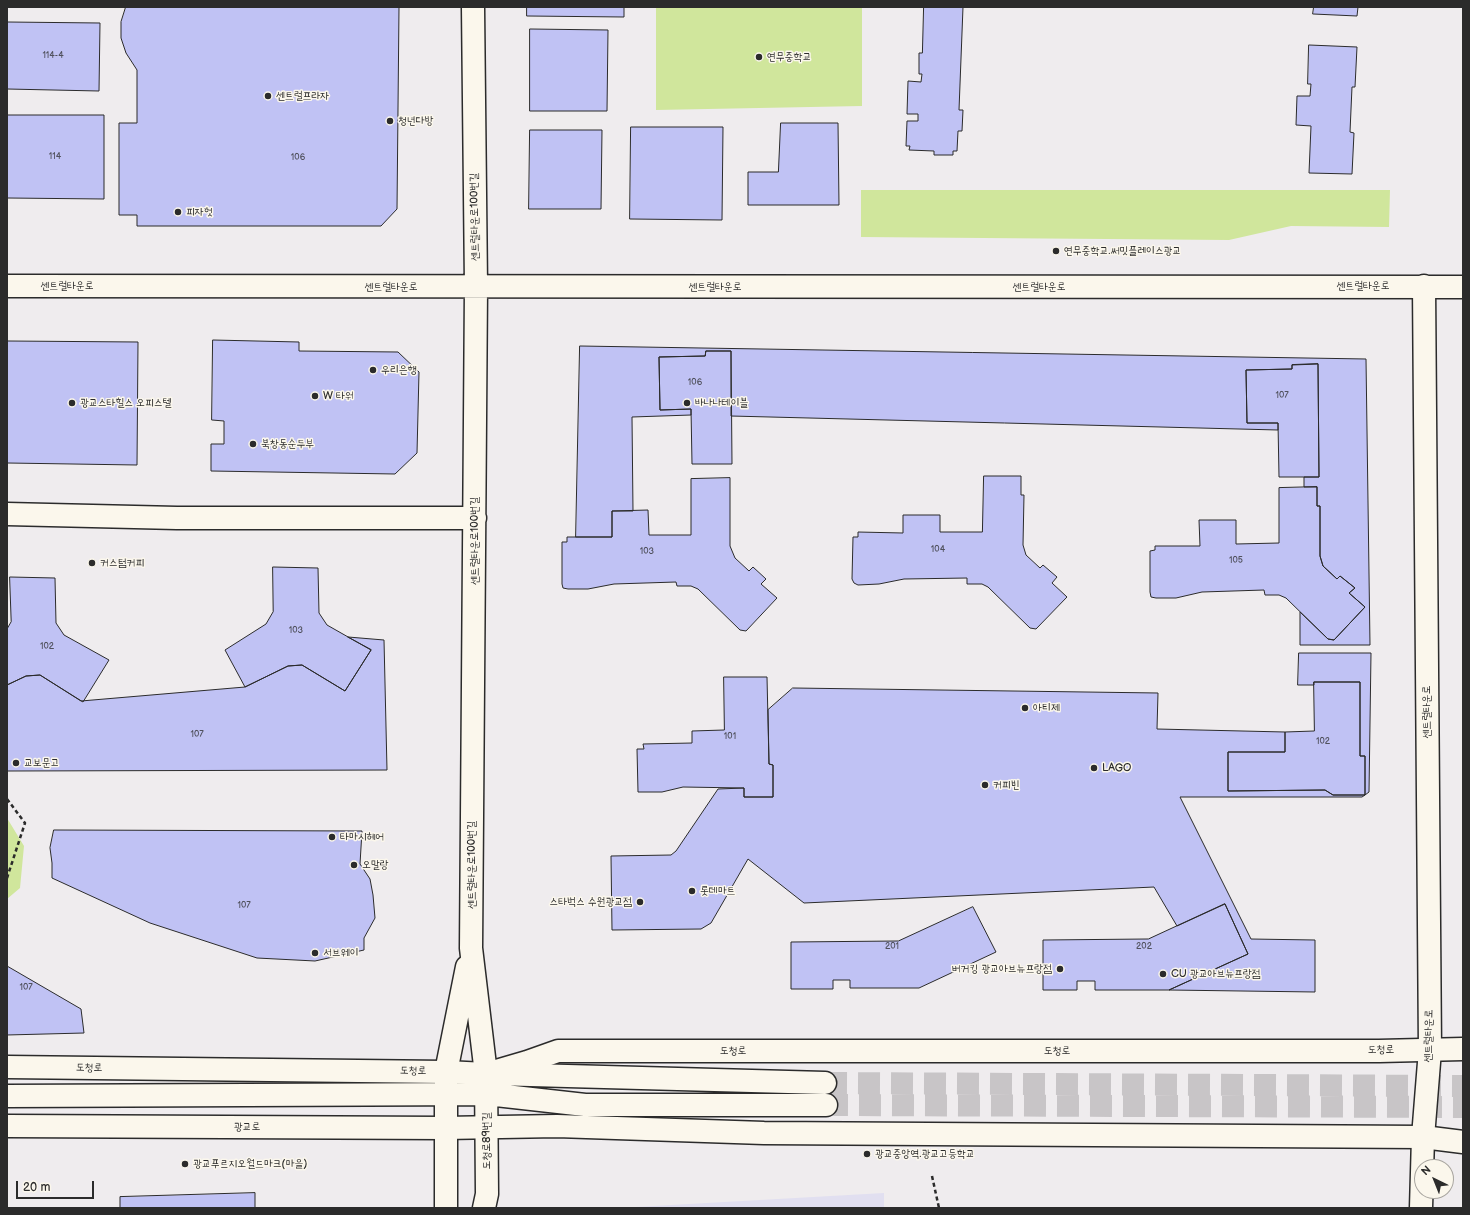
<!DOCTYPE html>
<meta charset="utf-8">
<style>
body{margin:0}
#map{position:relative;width:1470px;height:1215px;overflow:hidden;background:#efecee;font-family:"Balsamiq Sans",sans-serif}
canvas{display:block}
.frame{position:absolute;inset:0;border:8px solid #2b2b2b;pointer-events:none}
.north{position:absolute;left:1414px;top:1159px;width:40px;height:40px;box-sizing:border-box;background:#fbf7ec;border:1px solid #a8a59f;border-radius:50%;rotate:317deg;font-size:11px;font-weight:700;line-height:16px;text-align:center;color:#2b2b2b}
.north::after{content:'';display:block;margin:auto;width:14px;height:18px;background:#2b2b2b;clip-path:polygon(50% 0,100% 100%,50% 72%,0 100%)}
.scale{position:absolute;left:16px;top:1181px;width:78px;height:18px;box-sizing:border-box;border:2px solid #2b2b2b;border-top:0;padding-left:5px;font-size:12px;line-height:14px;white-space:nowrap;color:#2b2b2b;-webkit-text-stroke:3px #fbf7ec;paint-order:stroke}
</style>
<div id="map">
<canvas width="1470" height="1215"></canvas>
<div class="frame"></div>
<div class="north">N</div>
<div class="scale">20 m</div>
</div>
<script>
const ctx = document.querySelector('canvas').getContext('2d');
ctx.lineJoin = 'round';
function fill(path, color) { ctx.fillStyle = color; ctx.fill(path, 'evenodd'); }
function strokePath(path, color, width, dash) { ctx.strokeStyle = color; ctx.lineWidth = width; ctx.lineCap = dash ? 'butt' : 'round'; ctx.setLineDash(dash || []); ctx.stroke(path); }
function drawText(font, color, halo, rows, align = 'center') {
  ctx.font = font + ' "Balsamiq Sans","Poor Story",sans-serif'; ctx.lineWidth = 3; ctx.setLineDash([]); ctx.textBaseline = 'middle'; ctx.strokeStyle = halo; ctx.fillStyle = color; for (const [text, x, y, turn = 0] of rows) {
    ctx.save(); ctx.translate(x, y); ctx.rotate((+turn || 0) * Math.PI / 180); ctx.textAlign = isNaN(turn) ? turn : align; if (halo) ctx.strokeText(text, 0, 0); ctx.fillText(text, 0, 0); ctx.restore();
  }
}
const built = new Path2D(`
 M884 1193V1208H618Z`);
const green = new Path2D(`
 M656 7H862V106L656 110Z
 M861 190H1390L1389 227 1291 226 1229 240 861 237Z
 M7 818 24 846 20 888 7 899Z`);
const building = new Path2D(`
 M126 7H399L397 209 381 226H137V215H119V123H137V70L126 53 121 38V22Z
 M527 7H624V17L527 16Z
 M924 7H963L959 110H963L962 131H958L957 151H953V155H934V151L909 150 910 146H906L907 121H918V114H907L908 81 921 82 922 74H919V53H922Z
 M1314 7H1358L1357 16 1313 14Z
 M7 22 100 23 99 91 7 89Z
 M530 29 608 30 607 111H530Z
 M1309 45 1357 47 1355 87H1352L1350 132 1354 133 1352 174 1309 173 1311 126 1296 125 1297 96H1310L1311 84H1308Z
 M7 115H104V199L7 198Z
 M781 123H838L839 205H748V172H778Z
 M631 127H723L722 220 630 219Z
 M530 130H602L601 209H529Z
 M213 340 299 342V351L398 352 419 372 417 453 395 474 211 471V444H224V421L212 420Z
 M7 341 138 342 137 465 7 463Z
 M580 346 1366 359 1370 645H1300V612L1328 639 1334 640 1365 607 1349 593 1355 588 1340 576 1337 579 1323 566 1320 556V506H1317V487H1304V477H1319L1318 364 1292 365V369L1246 370 1247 423H1278V430L731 416V351H706L705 356 659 357 660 410 691 409V415L632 417 633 511H612V537H576Z
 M706 351H731L732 464H692L691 409 660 410 659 357 705 356Z
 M1318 364 1319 477H1279L1278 423H1247L1246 370 1292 369V365Z
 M984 476H1021V495H1024L1023 545 1026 555 1040 568 1043 565 1057 577 1052 583 1067 597 1036 629 1030 628 988 587 982 584H967V578L904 579 879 584 858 585 854 583 852 579 853 537H858V532L903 533V515H940V532H982Z
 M730 478V546L735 558 749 571 753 567 766 579 761 584 777 598 746 631 740 630 698 589 691 586H677L676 582 614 584 588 589H568L563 588 562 584V542H567V537H612V511L648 510 649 535H691V479Z
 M1317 487V506H1320V556L1323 566 1337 579 1340 576 1355 588 1349 593 1365 607 1334 640 1328 639 1286 598 1279 595H1265L1264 590 1202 592 1176 598H1156L1151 597 1150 592V551L1155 550V546H1200L1199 520H1236V544L1279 543V488Z
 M273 567 318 568 319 613 327 625 371 650 345 691 302 665 288 666 245 687 225 650 266 624 273 612Z
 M10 577 55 578 56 623 64 635 109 660 83 702 40 675 26 676 7 685V629L11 622Z
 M348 637 384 640 387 770 7 771V685L26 676 40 675 81 701 245 687 288 666 302 665 345 691 371 650Z
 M1299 653H1371L1369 792 1365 795V756H1360V682H1314V685H1298Z
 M724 677H767L769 764 773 765V797H744V788L683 787 662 792H638L637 749H644L643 744 692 743V731L724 730Z
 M1314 682H1360V756H1365V795H1333L1325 790 1228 791V752H1285V732L1314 731Z
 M793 688 1158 693 1157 729 1285 732V752H1228V791L1325 790 1333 795H1365L1362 797H1180L1251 939 1315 940V992L1169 990 1248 954 1225 904 1177 926 1154 887 804 903 748 859 711 923 701 929 612 930 611 856 671 855 676 851 718 789 744 788V797H773V765L769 764 768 710Z
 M54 830 362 831 360 864 370 879 373 895 375 918 364 938V950L315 961 257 958 150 923 52 878V863L50 848Z
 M1225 904 1248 954 1169 990H1095V981H1077V990H1043V940L1148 939Z
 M973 907 996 952 919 988H850V980H833V989H791V942L898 941Z
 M7 966 81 1009 84 1033 7 1035Z
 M255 1193V1208H120V1197Z`);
const minorTunnel = new Path2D(`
 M825 1083 1463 1086
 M826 1105 1463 1107`);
const path = new Path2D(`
 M7 799 25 823 7 878
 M932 1176 939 1208`);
const minor = new Path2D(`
 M473 7 476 287 471 948 486 1074 487 1194 484 1208
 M7 286 1463 287
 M7 514 177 518H475
 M494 1074 825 1083
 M7 1096 487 1094 585 1105H826
 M446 1208V1072L467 967
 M1421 1208 1423 1137 1430 1050 1424 286`);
const major = new Path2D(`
 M7 1067 446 1072 486 1074 527 1062 558 1051H1379L1463 1049
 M7 1126 445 1128 557 1126 764 1133 1423 1137 1463 1142`);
const markers = [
 [759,57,4,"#2b2b2b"],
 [268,96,4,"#2b2b2b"],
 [390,121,4,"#2b2b2b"],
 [178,212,4,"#2b2b2b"],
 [1056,251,4,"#2b2b2b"],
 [373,370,4,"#2b2b2b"],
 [315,396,4,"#2b2b2b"],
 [72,403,4,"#2b2b2b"],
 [687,403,4,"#2b2b2b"],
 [253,444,4,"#2b2b2b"],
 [92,563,4,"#2b2b2b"],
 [1025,708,4,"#2b2b2b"],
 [16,763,4,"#2b2b2b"],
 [1094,768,4,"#2b2b2b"],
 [985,785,4,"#2b2b2b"],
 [332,837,4,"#2b2b2b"],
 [354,865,4,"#2b2b2b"],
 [692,891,4,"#2b2b2b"],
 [640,902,4,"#2b2b2b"],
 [315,953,4,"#2b2b2b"],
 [1060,969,4,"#2b2b2b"],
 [1163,974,4,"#2b2b2b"],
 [867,1154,4,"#2b2b2b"],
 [185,1164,4,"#2b2b2b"]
];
const numberNames = [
 ["114-4",53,56],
 ["114",55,157],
 ["106",298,158],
 ["106",695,383],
 ["107",1282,396],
 ["104",938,550],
 ["103",647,552],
 ["105",1236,561],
 ["103",296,631],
 ["102",47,647],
 ["107",197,735],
 ["101",730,737],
 ["102",1323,742],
 ["107",244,906],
 ["201",892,947],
 ["202",1144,947],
 ["107",26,988]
];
const poiNames = [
 ["연무중학교",767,57],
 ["센트럴프라자",276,96],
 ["청년다방",398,121],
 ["피자헛",186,212],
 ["연무중학교.써밋플레이스광교",1064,251],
 ["우리은행",381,370],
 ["W 타워",323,396],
 ["광교스타힐스 오피스텔",80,403],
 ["바나나테이블",695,403],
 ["북창동순두부",261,444],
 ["커스텀커피",100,563],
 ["아티제",1033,708],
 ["교보문고",24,763],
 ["LAGO",1102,768],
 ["커피빈",993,785],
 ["타마시헤어",340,837],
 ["오말랑",362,865],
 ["롯데마트",700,891],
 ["스타벅스 수원광교점",632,902,"right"],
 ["서브웨이",323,953],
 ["버거킹 광교아브뉴프랑점",1052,969,"right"],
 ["CU 광교아브뉴프랑점",1171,974],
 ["광교중앙역.광교고등학교",875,1154],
 ["광교푸르지오월드마크(마을)",193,1164]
];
const streetNames = [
 ["센트럴타운로100번길",475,217,-91],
 ["센트럴타운로",67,286],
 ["센트럴타운로",1363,286],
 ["센트럴타운로",391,287],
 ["센트럴타운로",715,287],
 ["센트럴타운로",1039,287],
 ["센트럴타운로100번길",475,541,-90],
 ["센트럴타운로",1427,712,-90],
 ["센트럴타운로100번길",472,865,-90],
 ["센트럴타운로",1429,1036,-89],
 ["도청로",1381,1050,-1],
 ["도청로",733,1051],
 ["도청로",1057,1051],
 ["도청로",89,1068,1],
 ["도청로",413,1071,1],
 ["광교로",247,1127],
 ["도청로89번길",487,1141,-90]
];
fill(built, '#e1dff0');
fill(green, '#d0e69c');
fill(building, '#c0c2f4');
strokePath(building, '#2b2b2b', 1);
strokePath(minorTunnel, '#c8c5c7', 22, [22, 11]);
strokePath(minor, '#2b2b2b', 25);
strokePath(major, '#2b2b2b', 25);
strokePath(path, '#2b2b2b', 2.5, [4, 3]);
strokePath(minor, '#fbf7ec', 22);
strokePath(major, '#fbf7ec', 22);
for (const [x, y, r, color] of markers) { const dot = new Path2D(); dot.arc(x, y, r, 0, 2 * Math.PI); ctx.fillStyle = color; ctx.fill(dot); strokePath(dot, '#fbf7ec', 1.5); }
drawText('9px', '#50515d', null, numberNames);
drawText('11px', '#2b2b2b', '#fbf7ec', poiNames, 'left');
drawText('11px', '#2b2b2b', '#fbf7ec', streetNames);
</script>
